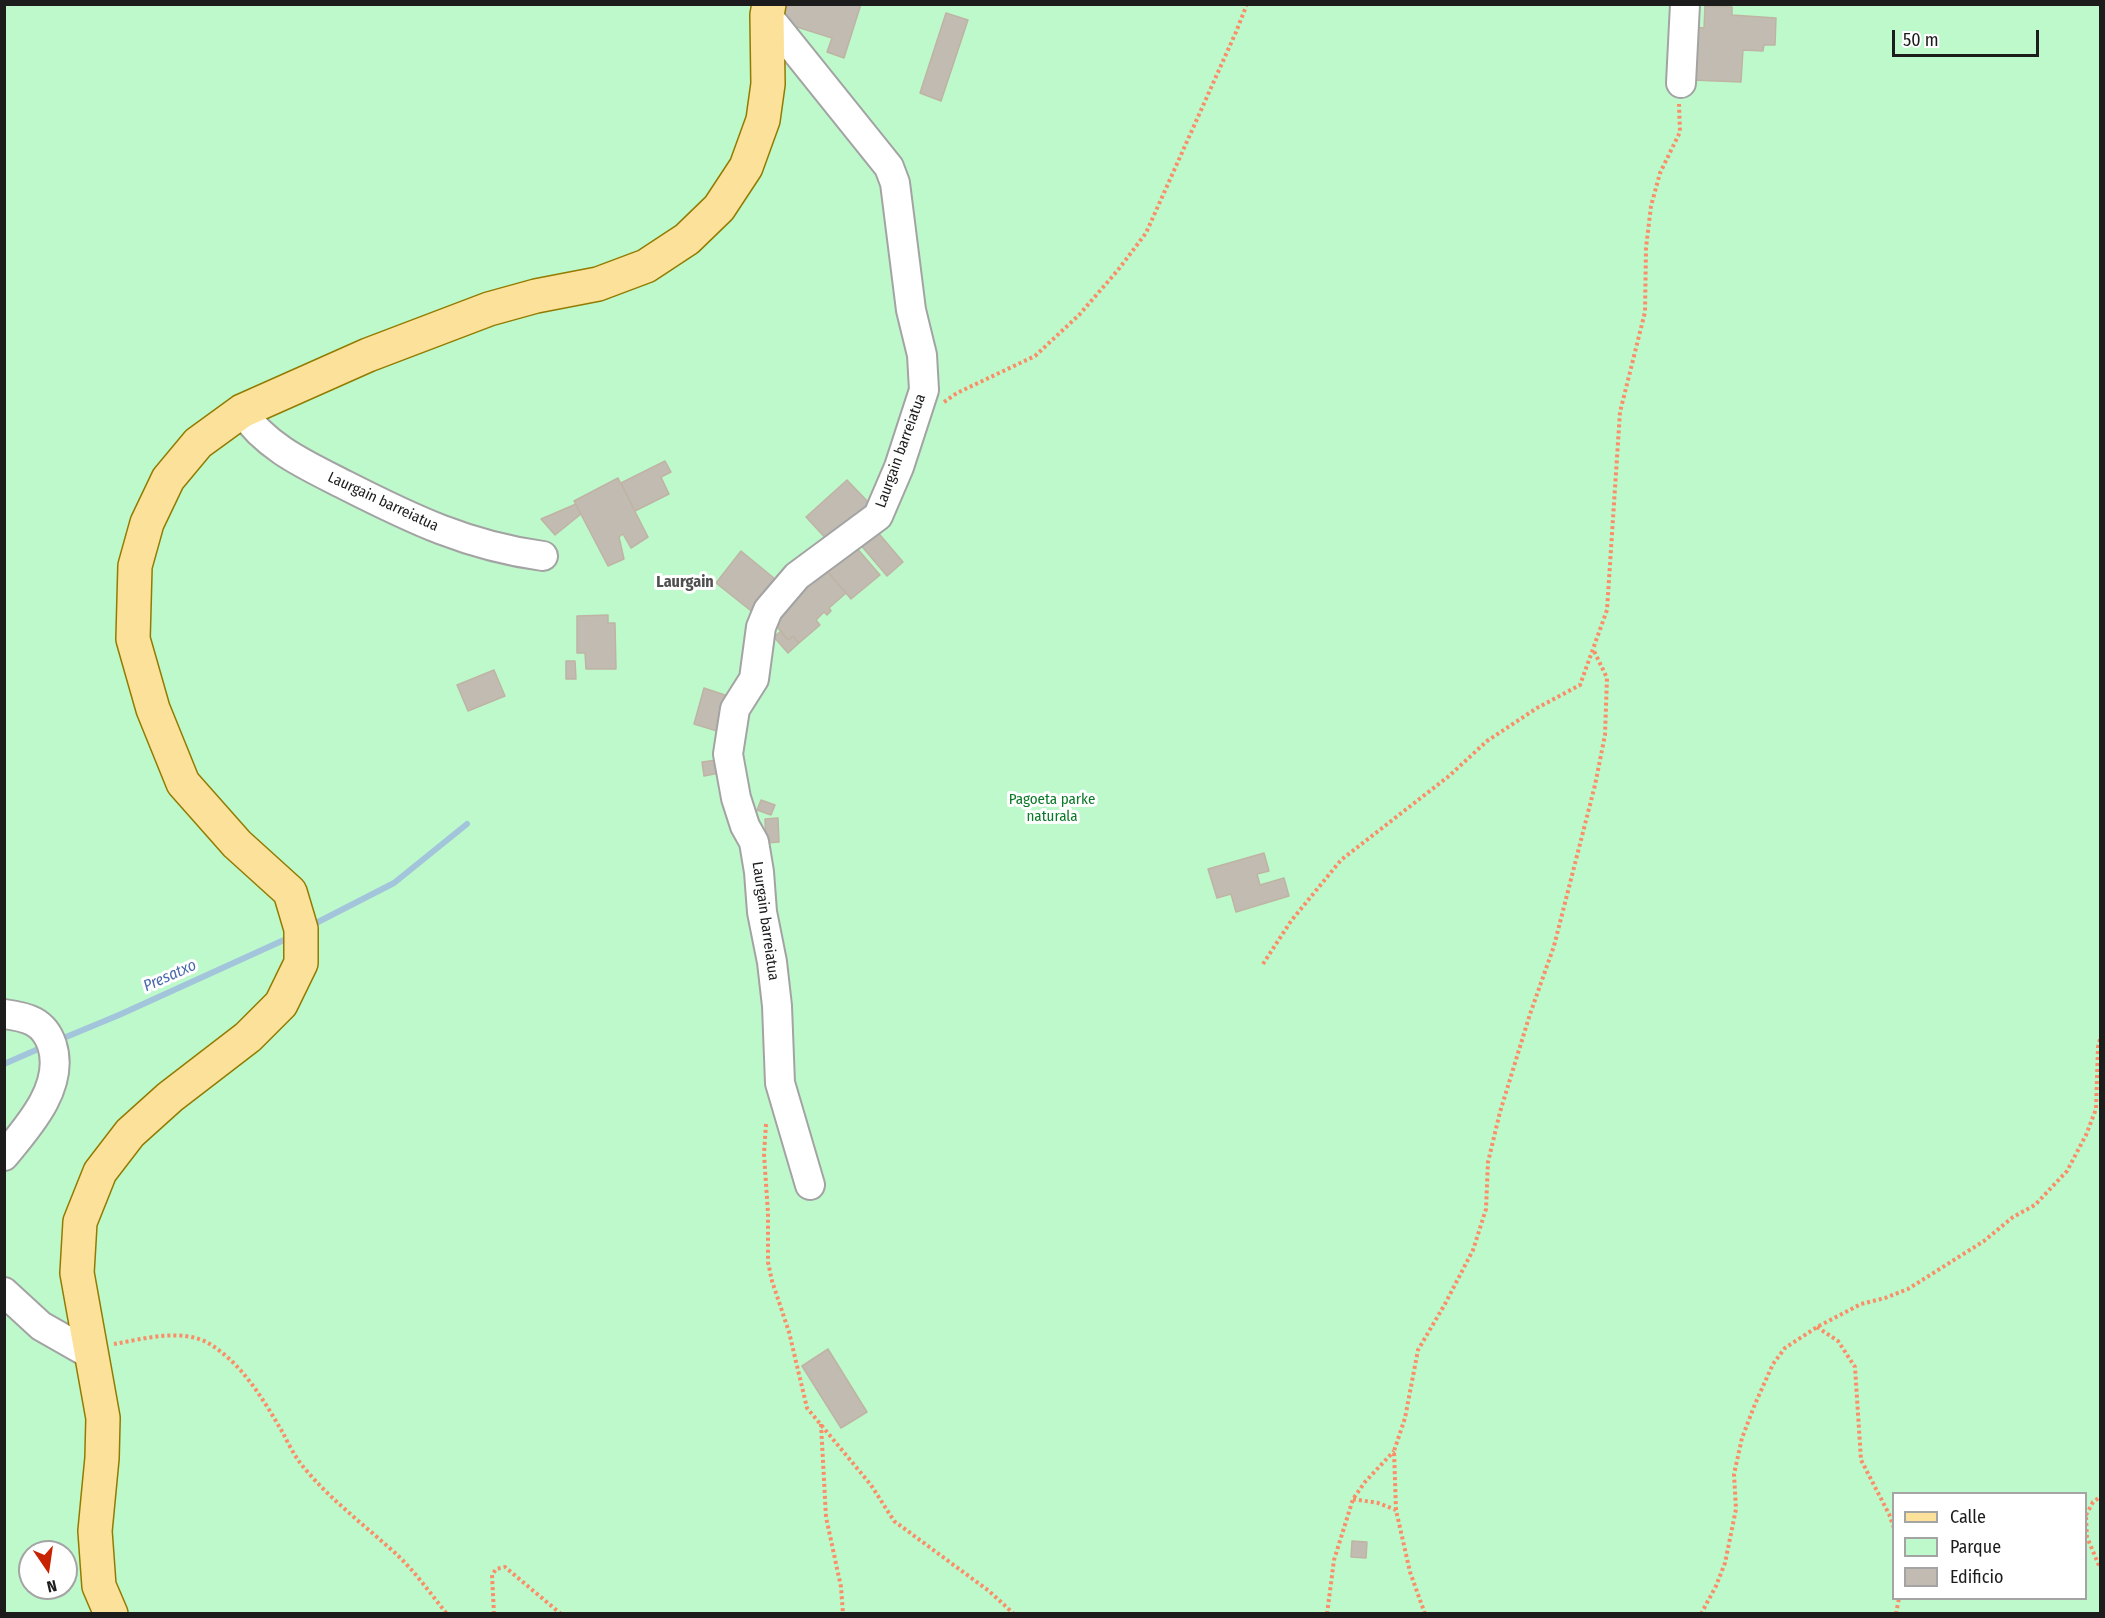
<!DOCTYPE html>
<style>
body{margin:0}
#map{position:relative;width:2105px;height:1618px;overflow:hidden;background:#eeece2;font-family:"Fira Sans Condensed",sans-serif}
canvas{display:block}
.frame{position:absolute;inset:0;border:6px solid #1c1c1c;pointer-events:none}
.legend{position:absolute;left:1892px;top:1492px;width:195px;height:108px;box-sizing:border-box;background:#fff;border:2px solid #a4a4a4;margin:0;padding:8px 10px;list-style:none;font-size:18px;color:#1c1c1c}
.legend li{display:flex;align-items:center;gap:12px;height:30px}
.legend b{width:30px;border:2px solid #a4a4a4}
.north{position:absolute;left:18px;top:1540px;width:60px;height:60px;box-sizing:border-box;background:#fff;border:2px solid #a4a4a4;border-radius:50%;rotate:167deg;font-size:16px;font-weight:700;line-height:24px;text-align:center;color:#1c1c1c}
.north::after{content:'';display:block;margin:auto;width:21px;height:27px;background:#c72201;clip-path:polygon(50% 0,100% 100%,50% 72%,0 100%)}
.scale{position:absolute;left:1892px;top:30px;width:147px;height:27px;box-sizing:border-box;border:3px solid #1c1c1c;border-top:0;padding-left:8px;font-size:18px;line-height:21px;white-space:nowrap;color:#1c1c1c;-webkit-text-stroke:4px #fff;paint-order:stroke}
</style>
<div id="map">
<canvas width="2105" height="1618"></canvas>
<div class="frame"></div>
<ul class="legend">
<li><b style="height:8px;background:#fbe199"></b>Calle</li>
<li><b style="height:16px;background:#bef9cc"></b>Parque</li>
<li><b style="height:16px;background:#c2bbb1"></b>Edificio</li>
</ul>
<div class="north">N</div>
<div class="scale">50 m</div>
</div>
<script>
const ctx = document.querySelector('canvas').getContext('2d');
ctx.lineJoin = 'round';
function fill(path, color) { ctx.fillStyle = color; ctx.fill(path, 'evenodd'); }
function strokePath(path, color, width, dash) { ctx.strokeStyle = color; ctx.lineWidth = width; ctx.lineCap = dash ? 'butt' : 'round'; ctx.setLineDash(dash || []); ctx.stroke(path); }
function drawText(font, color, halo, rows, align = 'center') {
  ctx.font = font + ' "Fira Sans Condensed",sans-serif'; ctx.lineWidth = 6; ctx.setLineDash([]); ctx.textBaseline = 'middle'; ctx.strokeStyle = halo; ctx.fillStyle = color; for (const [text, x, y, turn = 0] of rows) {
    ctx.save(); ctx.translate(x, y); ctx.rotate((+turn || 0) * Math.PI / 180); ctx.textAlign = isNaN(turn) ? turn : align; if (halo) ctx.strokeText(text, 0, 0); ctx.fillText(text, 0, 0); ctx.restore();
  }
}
const park = new Path2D(`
 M5 5H2100V1613L5 1614ZM1894 1494H2086V1598H1894ZM30 1552H66V1588H30Z`);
const stream = new Path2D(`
 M318 922 394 883 467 824
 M66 1037 119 1015 284 940
 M4 1064 36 1050`);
const building = new Path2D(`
 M786 4H861L844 58 827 52 832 38 781 22Z
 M1705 6 1732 7V15L1776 18 1775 45H1764L1763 51 1743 50 1741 82 1692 80 1695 27 1704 28Z
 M946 13 968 20 941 101 920 93Z
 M665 461 671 472 661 477 669 494 635 511 621 483Z
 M618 478 648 537 631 548 623 534 619 537 624 559 608 566 574 501Z
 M847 480 872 506 831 544 806 517Z
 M576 504 581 514 555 535 541 519Z
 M875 529 903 562 887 576 859 543Z
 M849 539 880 575 851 599 821 564Z
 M741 551 780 583 755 614 716 583Z
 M826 570 846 593 829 608 831 611 827 615 824 612 816 620 820 625 799 643 793 636 788 640 773 622 804 590 802 587 807 583 809 585Z
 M608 615V623H615L616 669H586L585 653H577V616Z
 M781 631 788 640 793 636 799 643 788 653 774 637Z
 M566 661H575L576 679H566Z
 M494 670 505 696 468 711 457 685Z
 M704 688 728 696 717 731 694 724Z
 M717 760 719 773 704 776 702 762Z
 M761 800 775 805 771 815 757 810Z
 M778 818 779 842 766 843 765 819Z
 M1264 853 1269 871 1257 874 1260 885 1284 878 1289 896 1236 912 1231 894 1217 898 1208 869Z
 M828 1349 867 1412 841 1428 802 1366Z
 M1352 1541 1367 1542 1366 1558 1351 1557Z`);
const path = new Path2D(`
 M944 402 957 393 1035 356 1079 315 1118 270 1146 233 1236 32 1247 4
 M1263 964 1291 921 1341 860 1449 776 1487 741 1537 708 1580 685 1607 610 1620 412 1645 312 1646 248 1651 206 1660 173 1680 132 1679 104
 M766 1124 764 1154 768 1213V1262L772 1281 789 1332 807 1408 871 1485 894 1521 989 1591 1014 1614
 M1817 1327 1838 1341 1855 1367 1861 1460 1889 1514 1894 1528
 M114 1344C143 1339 181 1328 208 1343 242 1363 263 1399 283 1433 288 1443 294 1455 301 1464 328 1498 362 1523 394 1552 414 1570 430 1593 447 1614
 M821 1424 826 1517 841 1587 843 1614
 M1353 1499 1378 1503 1396 1510
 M2086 1515 2093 1502 2100 1497
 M2086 1517 2087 1537 2100 1568
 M494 1614 492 1575 496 1569 505 1567 561 1614
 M1327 1614 1334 1560 1353 1499 1365 1482 1394 1451
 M1425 1614 1410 1572 1396 1510 1394 1451 1405 1418 1418 1350 1445 1304 1473 1250 1486 1209 1488 1162 1500 1112 1530 1014 1554 946 1595 785 1605 735 1607 678 1594 651
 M1701 1614 1716 1586 1725 1563 1736 1509 1734 1474 1742 1438 1755 1404 1773 1364 1785 1348 1817 1327 1861 1304 1885 1298 1908 1289 1984 1241 2013 1217 2035 1205 2067 1171 2086 1135 2096 1109 2098 1047 2100 1039
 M1896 1614 1899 1598`);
const minor = new Path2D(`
 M767 15 889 167 895 183 911 310 922 355 924 390 899 467 878 516 797 576 768 610 761 627 754 679 735 709 728 754 736 798 745 826 754 842 759 872 762 912 772 962 777 1006 780 1083 810 1185
 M1681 83 1685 4
 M242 411C266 448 308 466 345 485 412 519 468 546 543 556
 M4 1014C27 1017 44 1021 52 1045 65 1086 29 1126 4 1156
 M4 1292 41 1326 92 1355`);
const major = new Path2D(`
 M111 1614 99 1586 95 1531 102 1458 103 1418 77 1273 80 1222 100 1172 130 1133 170 1097 248 1037 281 1004 301 963V929L290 892 237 844 183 783 153 709 133 639 135 566 147 523 168 479 198 443 242 411 368 355 489 309 536 296 598 284 646 266 687 239 719 208 746 167 763 120 768 84 767 15 769 4`);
const streetNames = [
 ["Laurgain barreiatua",901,451,-70],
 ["Laurgain barreiatua",383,502,25],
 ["Laurgain barreiatua",765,921,82]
];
const parkNames = [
 ["Pagoeta parke",1052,800],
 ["naturala",1052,817]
];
const neighbourhoodNames = [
 ["Laurgain",685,583]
];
const waterNames = [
 ["Presatxo",170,976,-24]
];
fill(park, '#bef9cc');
strokePath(stream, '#a2c5db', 6);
fill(building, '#c2bbb1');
strokePath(building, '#bfb4a4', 1.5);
strokePath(minor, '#a3a3a3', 32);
strokePath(major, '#937b01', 36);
strokePath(path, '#f98e68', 4, [3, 3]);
strokePath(minor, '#fff', 28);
strokePath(major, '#fbe199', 33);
drawText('15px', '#1c1c1c', '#fff', streetNames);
drawText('15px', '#0c7927', '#fff', parkNames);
drawText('bold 16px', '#4f4f4f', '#fff', neighbourhoodNames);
drawText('italic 16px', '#4a6aab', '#fff', waterNames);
</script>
